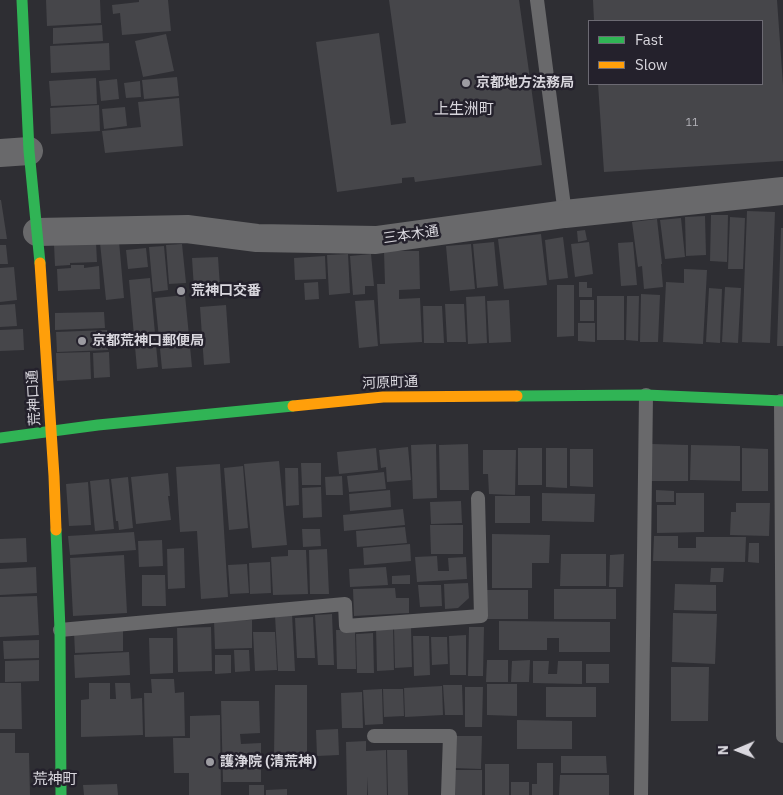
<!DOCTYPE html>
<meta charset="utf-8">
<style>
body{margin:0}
#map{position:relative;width:783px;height:795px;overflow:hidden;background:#2e2e33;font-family:"IBM Plex Sans",sans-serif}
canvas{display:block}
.legend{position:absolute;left:588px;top:20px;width:175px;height:65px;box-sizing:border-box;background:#24212c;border:1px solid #6c6a73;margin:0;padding:6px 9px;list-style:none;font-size:15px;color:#d9d7de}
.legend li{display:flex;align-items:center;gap:10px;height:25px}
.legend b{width:25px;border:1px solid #6c6a73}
.north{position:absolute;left:713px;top:725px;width:50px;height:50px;-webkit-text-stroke:4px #24212c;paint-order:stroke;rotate:269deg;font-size:14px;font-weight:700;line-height:20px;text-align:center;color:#d9d7de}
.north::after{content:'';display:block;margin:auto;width:18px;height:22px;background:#d9d7de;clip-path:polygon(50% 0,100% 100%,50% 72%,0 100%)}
</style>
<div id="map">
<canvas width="783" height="795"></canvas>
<ul class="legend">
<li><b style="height:6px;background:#30b455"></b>Fast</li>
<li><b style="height:6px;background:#ff9f0a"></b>Slow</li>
</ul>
<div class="north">N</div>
</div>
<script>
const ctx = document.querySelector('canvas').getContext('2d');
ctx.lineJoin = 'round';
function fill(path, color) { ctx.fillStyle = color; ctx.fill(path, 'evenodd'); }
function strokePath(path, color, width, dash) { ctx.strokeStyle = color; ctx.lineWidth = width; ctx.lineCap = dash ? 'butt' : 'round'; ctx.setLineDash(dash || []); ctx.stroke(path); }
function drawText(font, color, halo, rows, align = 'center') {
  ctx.font = font + ' "IBM Plex Sans","Noto Sans JP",sans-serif'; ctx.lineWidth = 5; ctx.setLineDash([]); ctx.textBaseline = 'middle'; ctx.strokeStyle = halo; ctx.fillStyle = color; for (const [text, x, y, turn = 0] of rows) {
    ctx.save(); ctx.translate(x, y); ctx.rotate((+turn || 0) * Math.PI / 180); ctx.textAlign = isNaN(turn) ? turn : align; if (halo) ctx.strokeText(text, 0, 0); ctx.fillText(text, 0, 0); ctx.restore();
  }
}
const building = new Path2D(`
 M46 0H100L101 23 47 26Z
 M139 0H168L171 31 122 35 120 13 113 14 112 5 139 2Z
 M389 0H519L542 165 415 182 414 177 402 178V183L337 192 316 42 379 33 391 125 406 123Z
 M593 0H777L783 85V161L604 172 598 84H762V21H594Z
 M102 25 103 41 53 44V28Z
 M166 34 174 71 143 77 135 41Z
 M109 43 110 70 51 73 50 46Z
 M177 77 179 96 144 99 142 80Z
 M96 78 97 104 51 106 49 81Z
 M117 79 119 99 101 101 99 81Z
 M140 81 141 97 126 98 124 83Z
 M179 98 183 146 105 153 102 131 141 127 138 102Z
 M99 105 100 131 51 134 50 108Z
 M125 107 127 126 104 129 102 109Z
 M0 200H1L7 239H0Z
 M747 211 775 212 770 343 742 342Z
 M711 215H728L727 262 710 261Z
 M705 216 706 255 686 256 685 217Z
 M730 217 745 218 743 269H728Z
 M681 218 685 257 665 259 660 220Z
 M657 219 662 264H661L663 287 644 289 642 266 638 267 632 222Z
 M781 228H783V346H777Z
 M585 230 587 240 578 242 577 231Z
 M541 234 547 285 504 289 498 239Z
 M563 237 568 278 549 280 545 240Z
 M119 241 124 298 106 300 100 243Z
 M96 242 97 262 70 263V265L55 266 54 244Z
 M494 242 498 286 477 288 473 244Z
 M589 242 593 274 575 277 571 244Z
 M633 242 637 285 621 286 618 243Z
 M182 244 186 283 169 284 166 245Z
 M471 244 475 289 450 291 446 246Z
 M0 245H6L8 264H0Z
 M164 246 168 290 153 292 149 247Z
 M146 248 148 267 128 269 126 250Z
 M384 251H419L420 289 399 290V299L420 298 422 342 380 344 377 284H385Z
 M348 254 350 293 329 295 327 255Z
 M371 254 374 286H365V294L353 295 350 256Z
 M325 256 326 279 295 280 294 258Z
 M218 257 220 287 194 289 192 258Z
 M71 265H84V268L99 266 100 289 58 291 57 269 71 268Z
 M14 267 17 300 0 302V268Z
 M684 269 707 270 703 344 663 342 666 282 684 283Z
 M150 278 158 367 137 369 129 280Z
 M318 282 319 299 305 300 304 283Z
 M579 282H587V288H592V297H579Z
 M557 285H574V336L557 337Z
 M725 287 741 288 738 343 722 342Z
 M709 288 722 289 720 343 706 342Z
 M641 294 660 295 658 342H640Z
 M185 295 192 367 162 369 155 298Z
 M485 296 487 343 468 344 466 297Z
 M597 296H624V340H597Z
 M627 296H639L638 341 626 340Z
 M374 300 378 346 359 348 355 301Z
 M509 300 511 342 489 343 487 301Z
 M580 300H594V321H580Z
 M15 304 17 326 0 327V305Z
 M445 304H464L466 342H447Z
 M226 305 230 363 204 365 200 307Z
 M423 306H442L444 343H424Z
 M104 312 105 328 55 330V313Z
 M578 323H595V342L578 341Z
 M23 329 24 350 0 351V330Z
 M107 330 108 350 57 352 56 332Z
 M90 352 91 379 57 381 56 353Z
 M109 352 110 377 94 378 93 353Z
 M436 444 437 498 413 499 411 445Z
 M468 444 469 490H440L439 445Z
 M652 444 688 445V481H651Z
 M691 445 740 446V481L690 480Z
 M408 447 411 480 387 482 386 467 381 468 379 450Z
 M376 448 378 470 339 474 337 452Z
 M518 448H542V485H518Z
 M546 448H567V488L546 487Z
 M742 448 768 449V491H742Z
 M570 449H593V487L570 486Z
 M483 450H516L515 495 489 494 488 474H483Z
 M279 461 287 545 252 548 244 464Z
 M301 463H321V485H302Z
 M220 464 228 597 201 599 197 531 180 532 176 467Z
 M243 466 248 528 229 530 224 468Z
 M285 468H298L299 505 286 506Z
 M384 472 386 489 349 492 347 476Z
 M168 473 170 496H168L171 520 136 524 131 477Z
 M342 476 343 495H326L325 477Z
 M128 477 133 528 119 530 118 521H116L111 479Z
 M109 479 114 529 95 531 90 481Z
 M88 482 91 525 69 526 66 484Z
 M321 487 322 517 303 518 302 488Z
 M390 490 391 507 350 511 349 494Z
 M656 490 674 491V502H656Z
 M542 493 595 494 594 522 542 521Z
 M676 493H704V532L657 533V505H676Z
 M495 496H530V523H495Z
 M461 501 462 523 431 524 430 502Z
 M736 503H770L769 536 730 535 731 512H736Z
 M403 509 405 525 344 531 343 515Z
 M430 525H463V554H431Z
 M405 527 407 543 357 547 356 531Z
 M302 529H320L321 546 303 547Z
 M134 532 136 550 70 555 68 536Z
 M492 534 550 535 549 563H532V588H492Z
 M654 536H678V548H696V537H746L745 562 653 561Z
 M26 538 27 562 0 563V539Z
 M162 540 163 566 139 567 138 541Z
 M749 543H759V563L748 562Z
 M410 544 411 561 364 565 363 548Z
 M184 548 185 588 168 589 167 549Z
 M327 549 329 594H310L309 550Z
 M288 550H306L308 594 273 595 271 557 288 556Z
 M561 554H606V586H560Z
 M624 554 623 587H609L610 555Z
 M124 555 127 613 73 616 70 558Z
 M437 556 438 571H449L448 558 466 557 467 579 417 582 415 557Z
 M270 562 271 593 250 594 249 563Z
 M247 564 249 593 230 594 228 565Z
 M36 567 37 593 0 595V569Z
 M386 567 388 585 350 587 349 569Z
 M711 568H724L723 582H710Z
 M142 575H165L166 606H142Z
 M410 575V584H392V576Z
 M468 583 469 598 458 608 445 609 444 584Z
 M675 584 716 585V611L674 610Z
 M418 585H441L442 606 420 607Z
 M395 588 396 598H409V613L354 616 353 589Z
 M554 589H616V619H554Z
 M485 590H528V619H485Z
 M37 596 39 635 0 637V597Z
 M673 613 717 614 715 664 672 662Z
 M292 614 295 671H278L275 615Z
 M332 614 334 665H318L315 615Z
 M313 617 315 658H297L295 618Z
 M252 620V648L215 649 214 621Z
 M499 621 610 622V652H559V638H547V650H499Z
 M393 626 394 670 377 671 376 627Z
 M211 627 212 671 178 672 177 628Z
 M394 627H411L412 667 395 668Z
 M469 627H484L483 676H468Z
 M123 630V651L75 653 74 632Z
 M336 630H355L356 669H337Z
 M253 632H275L277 670 255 671Z
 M373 633 374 673H357L356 634Z
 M466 635V675H450L449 636Z
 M413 636H429L430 675 414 676Z
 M431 637H447L448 664 432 665Z
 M149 638H173V673L150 674Z
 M39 640V658L4 659 3 641Z
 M234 650H249L250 671 235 672Z
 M129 652 130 675 75 678 74 655Z
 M215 655H231V673L215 674Z
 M39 660V681L5 682V661Z
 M487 660H508V682H486Z
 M530 660 529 682H511L512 661Z
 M533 661H549L548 674H557L558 661H582V684L533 683Z
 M586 664H609V683H586Z
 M671 667H709L708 721H671Z
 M151 679H174L175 693 184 692 185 736 145 737 144 693H152Z
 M0 683H21L22 729H0Z
 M89 683H110V699H116L115 683H130L131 699 142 698 143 735 81 737V700L89 699Z
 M487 684H517V716L487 715Z
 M275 685H307V757H274Z
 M443 685H462L463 715H445Z
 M442 686 443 715 405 717 404 688Z
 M465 687H483L482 727H465Z
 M546 687H596V717H546Z
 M382 689 383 724 365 725 363 690Z
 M383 689H403L404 716 384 717Z
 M362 692 363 728H342L341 693Z
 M221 701H259L260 733 240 734 241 744 261 743V782H223Z
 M220 715 221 795H189V773H174L173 738H190V716Z
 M517 720 572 721V749H517Z
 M338 729 339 755 317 756 316 730Z
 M0 733H15V753H29L30 795H0Z
 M454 736H482L481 769 453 768Z
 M366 741V751L386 750 387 795H368L367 777V795H347L346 742Z
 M387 750H407L408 795H388Z
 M561 756H606L607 773H561Z
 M537 763H553V795H532V784H537Z
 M485 764H509V795H485Z
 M454 770H482V795H454Z
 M560 775H609V795H559Z
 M511 782H529V795H511Z
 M117 784 118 795H84L83 785Z
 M249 785H264V795H249Z
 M287 789V795H266V790Z`);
const lane = new Path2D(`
 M537 0 565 214
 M781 401 783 736
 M60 630 345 604 346 626 481 616 478 498
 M374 736H450L448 795
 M641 795 646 395`);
const street = new Path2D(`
 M0 153 29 151
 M37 232 187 229 257 238 376 240 565 214 783 191`);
const fast = new Path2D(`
 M22 0 29 151 40 263
 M517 396 646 395 783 401
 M0 438 98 425 293 406
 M56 530 60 630 61 795`);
const slow = new Path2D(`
 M40 263 54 476 56 530
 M293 406 383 397 517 396`);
const markers = [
 [466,83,5,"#9d9ca2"],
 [181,291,5,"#9d9ca2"],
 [82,341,5,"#9d9ca2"],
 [210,762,5,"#9d9ca2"]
];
const numberNames = [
 ["11",692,123]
];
const poiNames = [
 ["京都地方法務局",476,83],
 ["荒神口交番",191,291],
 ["京都荒神口郵便局",92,341],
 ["護浄院 (清荒神)",220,762]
];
const streetNames = [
 ["三本木通",411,235,-8],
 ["河原町通",390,383,-2],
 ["荒神口通",34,398,-93]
];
const neighbourhoodNames = [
 ["上生洲町",464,110],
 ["荒神町",55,780]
];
fill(building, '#46464a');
strokePath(lane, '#69696b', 14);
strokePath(street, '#69696b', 28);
strokePath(fast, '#30b455', 11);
strokePath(slow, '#ff9f0a', 11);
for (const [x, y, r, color] of markers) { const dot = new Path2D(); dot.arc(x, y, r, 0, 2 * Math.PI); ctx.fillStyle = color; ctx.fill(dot); strokePath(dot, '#24212c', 2); }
drawText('11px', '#b4b3b9', null, numberNames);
drawText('bold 14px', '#d9d7de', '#24212c', poiNames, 'left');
drawText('14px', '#d9d7de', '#24212c', streetNames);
drawText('15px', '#d9d7de', '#24212c', neighbourhoodNames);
</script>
